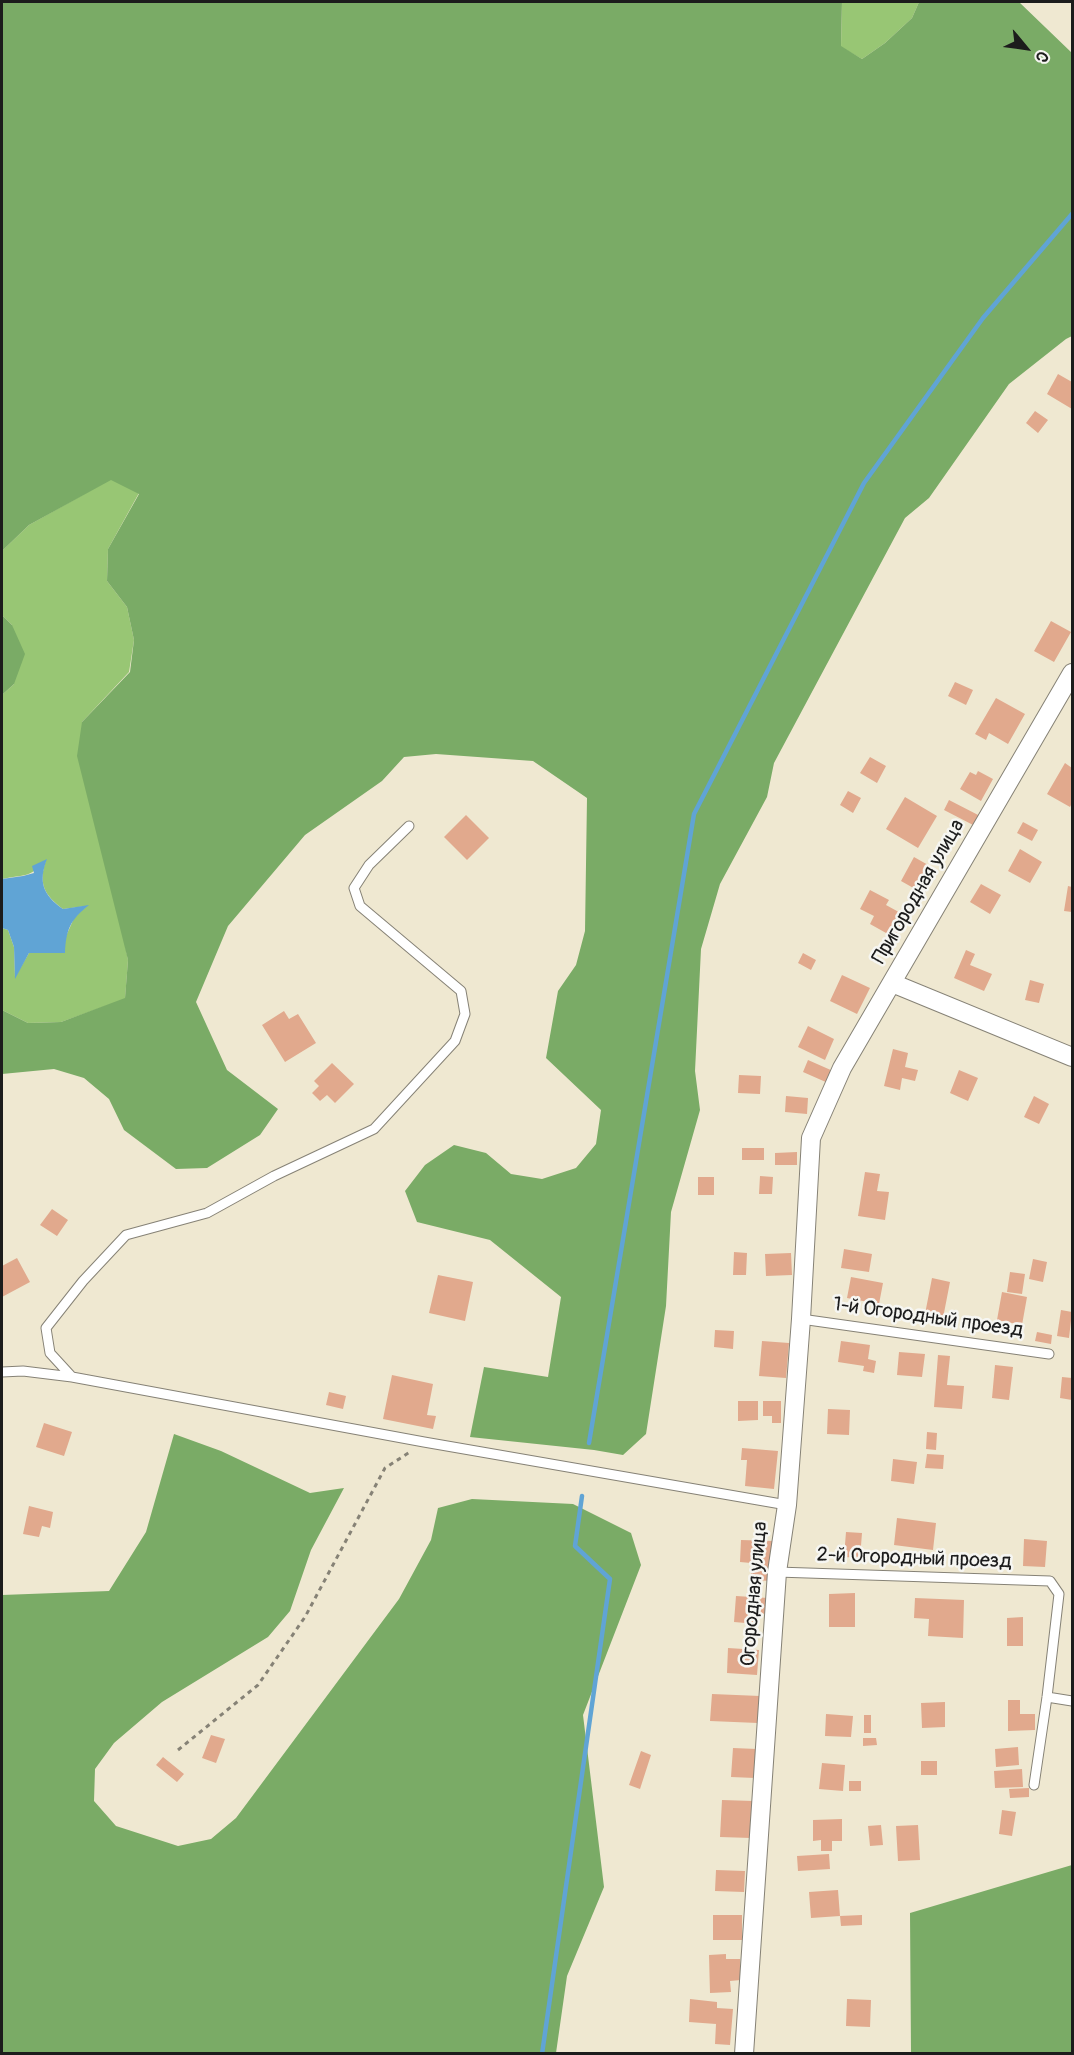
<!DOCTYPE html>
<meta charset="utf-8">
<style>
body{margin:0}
#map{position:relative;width:1074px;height:2055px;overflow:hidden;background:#efe8d1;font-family:Pangolin,sans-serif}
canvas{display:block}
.frame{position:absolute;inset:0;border:3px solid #1c1c1c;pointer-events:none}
.north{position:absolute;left:996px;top:18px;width:60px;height:60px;-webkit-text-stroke:4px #f6f6f2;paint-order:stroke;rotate:119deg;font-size:16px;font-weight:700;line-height:24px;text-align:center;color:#1c1c1c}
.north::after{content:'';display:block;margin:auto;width:21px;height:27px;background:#1c1c1c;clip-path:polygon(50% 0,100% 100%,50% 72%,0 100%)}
</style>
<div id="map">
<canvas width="1074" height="2055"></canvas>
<div class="frame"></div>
<div class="north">С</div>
</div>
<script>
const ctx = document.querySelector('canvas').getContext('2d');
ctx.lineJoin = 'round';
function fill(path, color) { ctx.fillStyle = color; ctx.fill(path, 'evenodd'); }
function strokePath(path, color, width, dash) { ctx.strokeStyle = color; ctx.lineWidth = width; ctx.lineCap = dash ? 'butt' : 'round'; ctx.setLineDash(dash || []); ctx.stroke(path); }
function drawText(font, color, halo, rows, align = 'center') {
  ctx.font = font + ' Pangolin,sans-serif'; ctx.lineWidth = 5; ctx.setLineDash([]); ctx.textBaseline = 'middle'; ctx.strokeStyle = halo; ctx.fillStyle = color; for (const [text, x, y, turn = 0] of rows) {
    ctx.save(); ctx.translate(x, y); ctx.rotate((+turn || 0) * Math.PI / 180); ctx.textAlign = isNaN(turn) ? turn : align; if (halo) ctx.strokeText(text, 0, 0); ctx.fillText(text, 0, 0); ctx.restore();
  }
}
const green = new Path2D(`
 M842 2H919L912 18 885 43 862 59 841 47Z
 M111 479 139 493 108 549 107 581 127 607 134 640 129 672 82 722 128 960 125 999 61 1022 28 1023 2 1010V928L8 930 14 947 15 977 29 953 50 952 66 936 75 916 87 906 63 909C44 895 38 883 46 860 29 879 25 874 2 879V695L14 684 12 625 2 615V551L29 525Z`);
const forest = new Path2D(`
 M2 2H842L841 46 862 59 885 43 912 18 919 2H1019L1072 53V336L1066 339 1009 384 929 498 905 518 774 763 767 797 720 884 701 949 695 1071 700 1110 671 1212 666 1306 646 1434 623 1455 594 1450 470 1437 484 1367 548 1377 561 1297 490 1240 417 1222 405 1191 425 1165 454 1145 486 1153 511 1174 542 1179 576 1168 596 1144 601 1110 546 1058 558 991 576 965 585 931 587 798 533 761 436 754 404 757 382 781 305 835 228 926 196 1002 227 1070 278 1109 260 1135 207 1168 176 1169 124 1130 109 1099 84 1078 54 1069 2 1074V1010L28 1023 61 1022 125 998 128 960 77 756 82 722 130 672 134 640 127 607 107 581 108 549 139 494 111 480 29 525 2 551Z
 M2 615 12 625 25 654 14 684 2 695Z
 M174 1434 221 1451 310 1493 344 1488 311 1550 290 1611 268 1637 162 1702 114 1743 95 1769 94 1801 116 1826 178 1846 211 1839 236 1818 399 1599 431 1540 438 1508 472 1499 573 1504 631 1533 641 1565 583 1715 604 1887 567 1976 556 2053H2V1595L109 1591 146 1532Z
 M1072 1865V2053H911L910 1913Z`);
const water = new Path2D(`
 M47 859C38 882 43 895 63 909L89 905C70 920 66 930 65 953H29L15 979 14 947 8 930 2 928V879L23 876 34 873 32 866Z`);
const stream = new Path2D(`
 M589 1443 694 814 864 483 983 318 1072 214
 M542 2054 610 1579 575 1546 582 1496`);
const building = new Path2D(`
 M1058 374 1072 382V409L1047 394Z
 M1035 411 1048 420 1038 433 1026 423Z
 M1051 621 1071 632 1054 662 1034 651Z
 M955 682 973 690 966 705 948 696Z
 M996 698 1025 714 1008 744 989 733 986 740 975 734Z
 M870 757 886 766 877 783 860 773Z
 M1065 763 1072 768V803L1070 807 1047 794Z
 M978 771 993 779 981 801 960 789 970 772 976 775Z
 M848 791 861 798 853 813 840 805Z
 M905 797 937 816 918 848 886 829Z
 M949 800 982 817 977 827 944 810Z
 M466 815 489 838 467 860 444 837Z
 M1023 822 1038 830 1032 841 1017 833Z
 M1020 849 1042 862 1030 883 1008 871Z
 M914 857 937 870 924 894 901 881Z
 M981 884 1001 895 990 914 970 902Z
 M1068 886 1072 887V912L1064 911Z
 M870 890 889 900 886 905 906 916 895 938 870 924 874 916 860 909Z
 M966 950 975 954 970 965 992 974 984 991 954 978Z
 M803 953 816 960 811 970 798 963Z
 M842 975 870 988 857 1014 830 1001Z
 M1030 980 1044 984 1039 1003 1025 1000Z
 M284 1011 289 1019 298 1014 316 1043 285 1062 262 1025Z
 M808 1026 834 1039 825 1060 798 1047Z
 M893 1049 908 1053 905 1067 918 1070 915 1081 902 1078 900 1090 884 1086Z
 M808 1060 833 1071 828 1083 803 1072Z
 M332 1063 354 1084 335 1103 327 1095 320 1101 312 1093 319 1086 314 1081Z
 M959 1070 978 1078 968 1101 950 1093Z
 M739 1075 761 1076 760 1094 738 1093Z
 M786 1096 808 1098 807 1114 785 1112Z
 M1034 1096 1049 1104 1039 1124 1024 1117Z
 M742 1148H764V1160H742Z
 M797 1152V1165H775V1153Z
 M865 1172 880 1174 877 1191 889 1192 885 1220 858 1216Z
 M760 1176 773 1177 772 1194H759Z
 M698 1177H714V1195H698Z
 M52 1209 68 1220 57 1236 40 1225Z
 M844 1249 872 1254 869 1272 841 1268Z
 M734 1252 747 1253 746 1275H733Z
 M791 1253 792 1275 766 1276 765 1254Z
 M17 1258 30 1282 2 1297V1266Z
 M1033 1259 1047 1262 1043 1282 1029 1279Z
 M1010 1272 1025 1274 1022 1294 1007 1292Z
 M438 1275 473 1282 465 1321 429 1313Z
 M851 1277 883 1283 879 1304 847 1298Z
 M932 1278 950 1282 943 1318 925 1314Z
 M1002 1292 1027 1297 1022 1325 997 1320Z
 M1061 1310 1072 1312 1069 1338 1057 1336Z
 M715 1330 734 1331 733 1349 714 1347Z
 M1037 1332 1052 1335 1051 1344 1035 1341Z
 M762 1341 789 1343 786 1378 759 1376Z
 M841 1341 870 1345 868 1359 876 1361 874 1373 863 1371 864 1366 838 1362Z
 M899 1352 925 1354 922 1377 897 1375Z
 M938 1355 950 1356 947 1385 964 1386 962 1409 934 1407Z
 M995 1365 1013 1367 1009 1400 992 1398Z
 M392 1375 433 1384 427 1415 436 1416 433 1429 383 1419Z
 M1062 1377 1072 1378V1400L1060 1398Z
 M329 1392 346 1396 343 1409 326 1405Z
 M738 1401H758V1420L738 1421Z
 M763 1401H781V1423H772V1416H763Z
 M828 1409 850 1410 849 1435 827 1434Z
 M44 1423 72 1432 64 1456 36 1447Z
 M927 1432 937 1433 936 1450 926 1449Z
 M742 1448 778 1451 774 1489 745 1486 747 1460H741Z
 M927 1454 944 1455 943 1469 925 1468Z
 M893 1459 917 1462 914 1484 891 1481Z
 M29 1506 53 1512 50 1528 42 1526 39 1537 23 1534Z
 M897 1518 936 1523 933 1550 894 1545Z
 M846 1532 862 1533 860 1558 844 1557Z
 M1024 1539 1047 1541 1045 1567 1023 1566Z
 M741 1540 774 1541 772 1581 751 1580V1563L740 1562Z
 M855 1593V1627H829V1594Z
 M736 1596 768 1598 767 1614 758 1613 757 1624 734 1622Z
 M915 1598 964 1600 963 1638 928 1636 929 1619 914 1618Z
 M1023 1617V1646H1007V1618Z
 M728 1648 759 1650 757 1675 727 1673Z
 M712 1694 760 1696 758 1723 710 1721Z
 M1008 1700H1020V1714H1035V1730L1008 1731Z
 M945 1702V1727L922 1728 921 1703Z
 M826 1714 853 1716 851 1737 825 1736Z
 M864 1715H871V1733H864Z
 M211 1735 225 1739 216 1763 202 1758Z
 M863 1738H876L877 1745 863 1746Z
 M1018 1747 1019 1765 996 1767 995 1749Z
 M733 1748 757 1749 755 1778 731 1777Z
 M641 1751 651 1755 640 1789 629 1785Z
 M163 1757 184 1774 177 1782 156 1765Z
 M921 1761H937V1775H921Z
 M822 1763 845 1765 843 1791 819 1789Z
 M1022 1769 1023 1787 995 1788 994 1771Z
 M849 1781H861V1791H849Z
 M1029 1788V1797L1010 1798 1009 1789Z
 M722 1800 753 1801 751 1838 720 1837Z
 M1002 1810 1016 1812 1012 1836 999 1834Z
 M842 1819V1841H832V1851H821V1840L813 1841V1820Z
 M881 1825 883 1845 870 1846 868 1826Z
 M918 1825 920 1860 898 1861 896 1826Z
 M829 1854 830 1869 798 1871 797 1856Z
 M716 1870 745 1871 744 1892 715 1891Z
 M838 1890 840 1916 811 1918 809 1892Z
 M713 1915H742V1940H713Z
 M862 1915V1925L841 1926 840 1916Z
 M726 1954V1959H740L741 1980 730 1981 731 1992 710 1993 709 1955Z
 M690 1999 717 2002V2008L733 2009 730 2045 715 2044 716 2024 689 2022Z
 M847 1999 871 2000 870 2027 846 2026Z`);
const path = new Path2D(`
 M178 1750 258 1685 305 1617 385 1468 410 1452`);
const service = new Path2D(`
 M801 1319 1049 1354
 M2 1372 23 1371 72 1377 424 1442 787 1505
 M72 1377 50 1353 46 1328 83 1281 126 1235 207 1213 274 1176 374 1129 455 1041 465 1014 461 991 360 906 354 888 369 865 409 826
 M777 1572 1050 1581 1059 1594 1047 1697 1034 1785
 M1047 1697 1072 1701`);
const minor = new Path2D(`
 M892 983 1072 1057
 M744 2054 777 1572 787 1505 801 1319 811 1138 842 1068 1072 673`);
const streetNames = [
 ["Пригородная улица",919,892,-60],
 ["1-й Огородный проезд",928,1318,8],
 ["2-й Огородный проезд",914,1559,2],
 ["Огородная улица",755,1594,-85]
];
fill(green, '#98c674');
fill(forest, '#7aab66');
fill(water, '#60a4d5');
strokePath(stream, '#60a4d5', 4.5);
fill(building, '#e1a98d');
strokePath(service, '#868276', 11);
strokePath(minor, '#868276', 20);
strokePath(path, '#868276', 3, [4.5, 4.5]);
strokePath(service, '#fff', 9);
strokePath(minor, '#fff', 18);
drawText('20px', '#1c1c1c', '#f6f6f2', streetNames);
</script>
